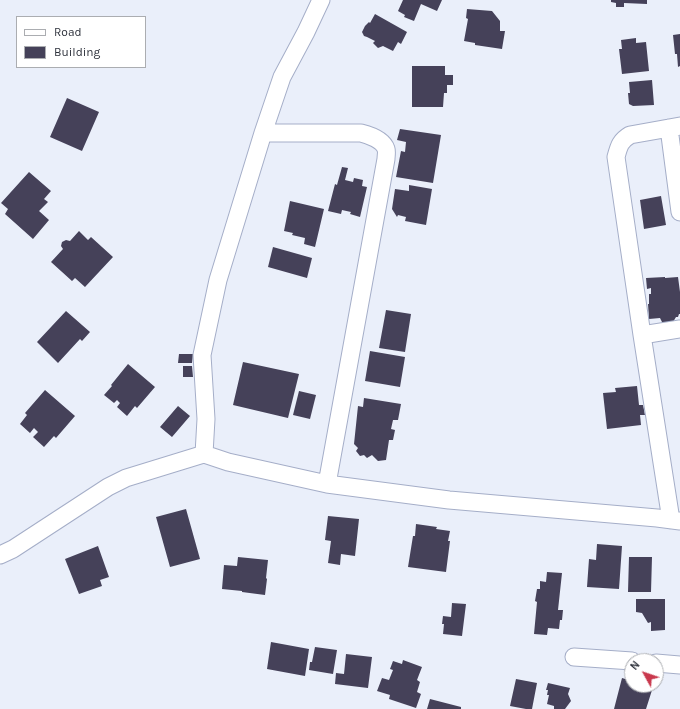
<!DOCTYPE html>
<style>
body{margin:0}
#map{position:relative;width:680px;height:709px;overflow:hidden;background:#eaeffa;font-family:Karla,sans-serif}
canvas{display:block}
.legend{position:absolute;left:16px;top:16px;width:130px;height:52px;box-sizing:border-box;background:#fff;border:1px solid #abadb1;margin:0;padding:5px 7px;list-style:none;font-size:12px;color:#2d313b}
.legend li{display:flex;align-items:center;gap:8px;height:20px}
.legend b{width:20px;border:1px solid #abadb1}
.north{position:absolute;left:624px;top:653px;width:40px;height:40px;box-sizing:border-box;background:#fff;border:1px solid #abadb1;border-radius:50%;rotate:310deg;font-size:11px;font-weight:700;line-height:16px;text-align:center;color:#2d313b}
.north::after{content:'';display:block;margin:auto;width:14px;height:18px;background:#c9384d;clip-path:polygon(50% 0,100% 100%,50% 72%,0 100%)}
</style>
<div id="map">
<canvas width="680" height="709"></canvas>
<ul class="legend">
<li><b style="height:5px;background:#fff"></b>Road</li>
<li><b style="height:11px;background:#454159"></b>Building</li>
</ul>
<div class="north">N</div>
</div>
<script>
const ctx = document.querySelector('canvas').getContext('2d');
ctx.lineJoin = 'round';
function fill(path, color) { ctx.fillStyle = color; ctx.fill(path, 'evenodd'); }
function strokePath(path, color, width, dash) { ctx.strokeStyle = color; ctx.lineWidth = width; ctx.lineCap = dash ? 'butt' : 'round'; ctx.setLineDash(dash || []); ctx.stroke(path); }
const building = new Path2D(`
 M403 0H442L437 11 421 4 414 21 404 17 405 15 398 11Z
 M611 0H647V4L624 3V7H616V3L611 2Z
 M467 9 492 11 500 21V31H505L502 49 475 45V43L464 41 468 19 466 18Z
 M375 14 407 32 401 44 398 42 393 51 383 46 378 48 373 43 375 41 367 37 364 36 362 32 365 26 369 22 370 23Z
 M680 34V66L678 67 677 54H675L673 35Z
 M636 38V43L646 42 649 71 622 74 619 49H622L621 40Z
 M412 66H445V75H453V85H447V93H444L443 107H412Z
 M652 80 654 105 633 106 629 104 628 93H630L629 82Z
 M67 98 99 112 82 151 50 137Z
 M400 129 441 135 433 183 396 177 401 151 405 152 406 142 397 140Z
 M342 167 348 168 345 180 353 182 354 178 363 180 362 186 367 187 360 217 350 214 351 212 342 210 341 214 328 211 335 184 337 185Z
 M29 172 51 191 44 199 48 202 39 211 49 220 33 239 5 214 8 209 1 203Z
 M409 185 432 189 426 225 405 221 406 217 398 215 397 217 392 209 395 189 409 191Z
 M661 196 666 225 644 229 640 200Z
 M290 201 324 209 315 247 304 244 305 238 292 235 293 233 284 231Z
 M79 231 88 240 91 237 113 257 85 287 75 278 72 281 51 262 63 249 61 246 62 242 66 240 70 241Z
 M273 247 312 258 307 278 268 267Z
 M665 277V278L678 277 680 292V314H679L678 317H676L673 322 668 325 662 322 660 318 649 319 648 304H649V294H651V288L647 289 646 278Z
 M386 310 411 314 405 352 379 348Z
 M66 311 90 332 82 341 80 339 58 363 37 342Z
 M370 351 405 357 400 387 365 381Z
 M179 354H193L192 363H178Z
 M243 362 299 374 288 418 233 405Z
 M128 364 155 387 137 408 135 406 127 416 117 407 120 403 117 400 114 403 104 395 112 386 111 385Z
 M183 366H192L193 377H183Z
 M637 386 639 405H643L645 415H640L641 425 607 429 603 393 616 392 615 388Z
 M45 390 75 416 56 438 54 436 44 447 33 437 38 432 34 428 30 433 20 424 27 415 25 413Z
 M299 391 316 395 310 419 293 415Z
 M364 398 401 404 398 420H393L391 429 395 430 393 440H389L386 460 378 461 372 455 367 458 364 455 360 456 356 451 358 448 354 444 358 406 363 407Z
 M178 406 190 416 172 437 160 427Z
 M186 509 200 559 170 567 156 517Z
 M328 516 359 519 355 556 341 554 340 565 328 563 331 541 325 540Z
 M416 524 437 527 436 529 450 531 448 541H450L446 572 408 567 413 536H415Z
 M597 544 622 546 619 589 587 587 589 559 596 560Z
 M98 546 109 577 100 580 102 586 79 594 65 559Z
 M238 557 268 560 266 578 267 579 265 595 242 592V591L222 589 224 565 237 566Z
 M629 557H652L651 592H628Z
 M547 572 562 573 558 610H563L562 620H560L559 629 548 628 547 635 534 634 537 602 535 601 537 589H540V581L546 582Z
 M636 599H665V630L651 631V622L648 623 642 613 636 612Z
 M452 603 466 604 462 636 443 634 444 624H442L443 616 451 617Z
 M271 642 309 649 305 676 267 669Z
 M315 647 337 650 333 674 309 670 310 662H312Z
 M346 654 372 657 368 688 335 684 336 673 344 674Z
 M403 660 422 667 417 680 420 682 417 692 421 694 416 708 389 699 390 695 377 691 382 678 389 680 393 670 390 669 393 661 402 664Z
 M622 678 632 681V685H647L653 687 646 709H614Z
 M516 679 537 683 532 709H526L510 706Z
 M548 683 570 688 568 694 571 701 565 709H554V706L547 704 549 695H547L548 690H546Z
 M430 699 461 707V709H427Z`);
const minor = new Path2D(`
 M321 0 306 32 282 77 263 133 218 280 202 355 206 419 204 454 228 462 327 484 449 500 657 518 680 521
 M669 128 680 212
 M263 133H361C369 135 383 140 386 149 387 152 386 156 386 159L327 484
 M642 335 680 329
 M671 520 642 335 616 157C619 146 620 141 630 135L680 126
 M0 555 13 549 108 487 126 478 204 454
 M574 657 632 661
 M656 663 680 665`);
fill(building, '#454159');
strokePath(minor, '#a5aec8', 19);
strokePath(minor, '#fff', 17);
</script>
